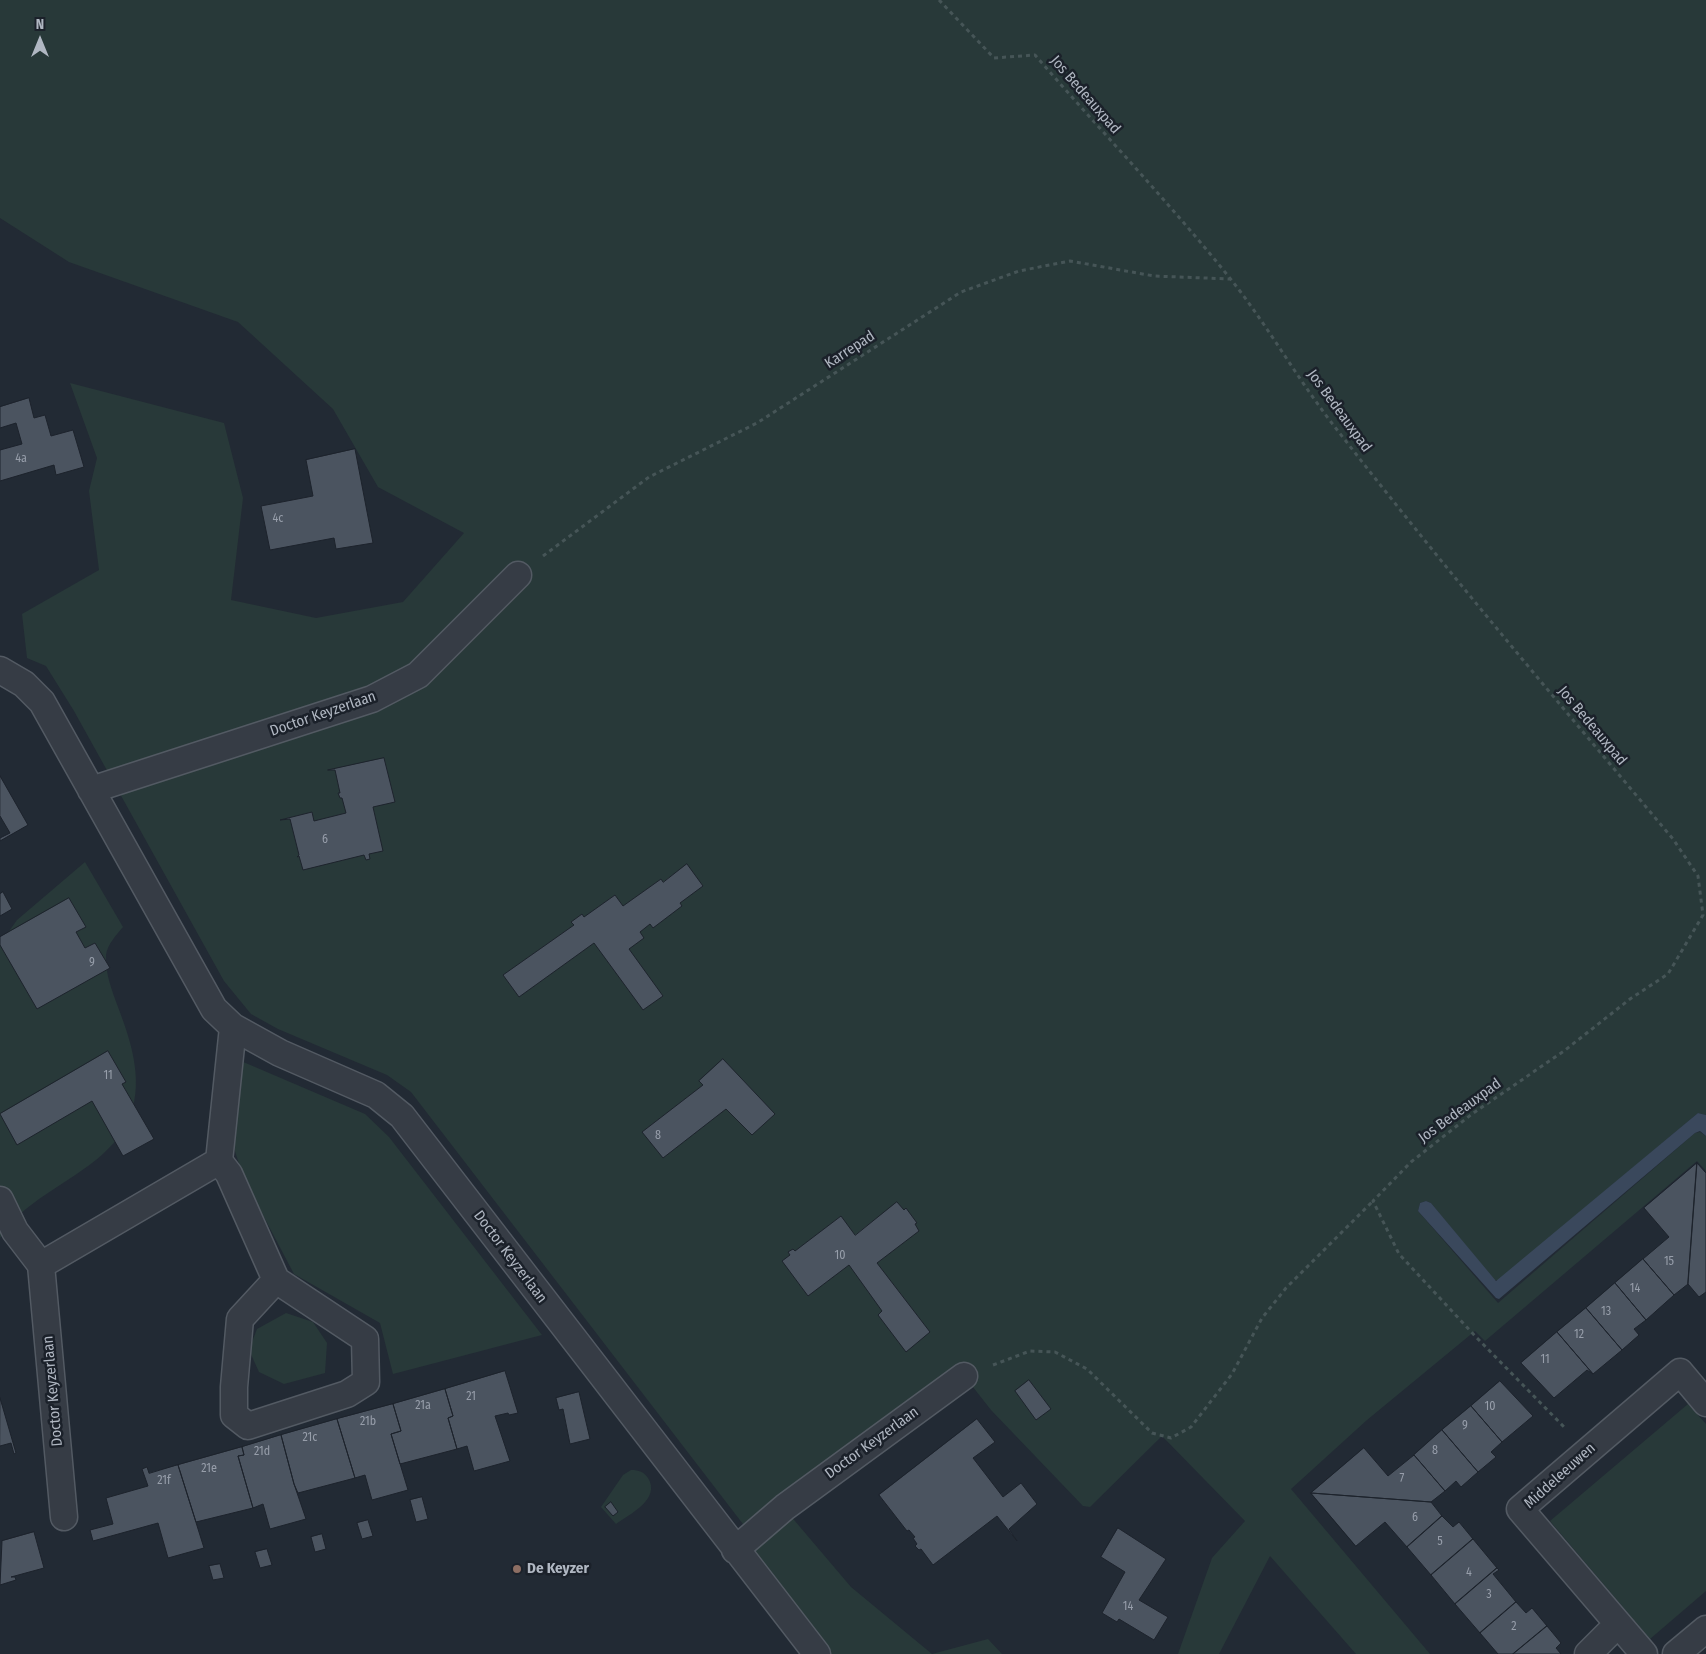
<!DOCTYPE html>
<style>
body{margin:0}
#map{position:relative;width:1706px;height:1654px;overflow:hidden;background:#222a34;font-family:"Fira Sans Condensed",sans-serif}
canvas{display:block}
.north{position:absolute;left:15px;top:15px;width:50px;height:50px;-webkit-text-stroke:4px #1b212a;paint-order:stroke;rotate:0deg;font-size:14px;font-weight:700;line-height:20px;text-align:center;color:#b0b7c2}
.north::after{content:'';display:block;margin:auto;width:18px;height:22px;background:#b0b7c2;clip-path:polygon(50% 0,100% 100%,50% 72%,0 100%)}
</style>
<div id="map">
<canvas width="1706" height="1654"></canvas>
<div class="north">N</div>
</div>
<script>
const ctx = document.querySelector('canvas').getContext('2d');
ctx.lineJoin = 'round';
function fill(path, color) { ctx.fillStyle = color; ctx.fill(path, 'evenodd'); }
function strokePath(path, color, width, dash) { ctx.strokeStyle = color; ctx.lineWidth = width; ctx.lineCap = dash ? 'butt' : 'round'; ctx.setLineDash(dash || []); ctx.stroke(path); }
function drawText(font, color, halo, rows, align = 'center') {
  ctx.font = font + ' "Fira Sans Condensed",sans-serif'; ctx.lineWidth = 5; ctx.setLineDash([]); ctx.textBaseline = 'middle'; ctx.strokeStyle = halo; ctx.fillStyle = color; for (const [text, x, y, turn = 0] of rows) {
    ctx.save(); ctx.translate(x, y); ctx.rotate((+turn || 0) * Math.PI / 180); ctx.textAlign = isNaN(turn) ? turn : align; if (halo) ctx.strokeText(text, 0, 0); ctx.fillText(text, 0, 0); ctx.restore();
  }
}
const green = new Path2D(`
 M0 0H1706V1115L1698 1113 1499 1280H1494L1431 1203 1426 1201 1420 1203 1418 1211 1498 1303 1695 1133 1700 1132 1706 1136V1171L1697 1161 1485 1341 1475 1331 1367 1420 1291 1489 1430 1654H1356L1270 1556 1219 1654H1178L1212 1558 1245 1521 1162 1436 1090 1507 1083 1506 991 1410 969 1382 746 1528 411 1092 387 1075 278 1029 251 1014 224 981 74 711 46 666 27 658 22 614 99 570 89 491 97 458 70 383 224 423 243 498 231 600 316 618 403 602 464 533 378 487 333 409 238 322 69 262 0 218Z
 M85 862 123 927C117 934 107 945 106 955 105 974 112 990 118 1007 131 1041 143 1078 131 1114 110 1173 31 1187 0 1238V944L17 920Z
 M241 1061 365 1114 389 1137 542 1335 393 1374 380 1323 294 1274 244 1179 231 1139Z
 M286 1313 313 1322 327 1343 325 1373 284 1384 259 1372 249 1350 257 1329Z
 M1688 1404 1706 1424V1591L1650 1639 1550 1521Z
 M631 1470C639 1470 644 1472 648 1478 661 1499 630 1514 616 1524L601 1507 623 1475Z
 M789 1514 851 1587 932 1654 988 1639 1002 1654H830L753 1555 765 1537Z`);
const water = new Path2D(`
 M1698 1113 1706 1115V1136L1700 1131 1695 1133 1499 1299 1496 1298 1418 1211 1420 1203 1426 1201 1431 1203 1496 1281Z`);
const building = new Path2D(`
 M29 398 34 418 45 415 51 436 73 430 84 467 56 475 54 465 0 481V450L22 444 16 423 0 428V407Z
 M355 449 373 543 336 549 334 538 270 550 261 506 313 496 306 460Z
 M384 758 395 802 373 807 383 851 369 854 370 859 366 860 364 855 303 870 299 856 297 857 299 855 290 819 280 820 312 812 314 821 346 813 342 798H340L338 793H340L335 770H328Z
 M0 776 28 825 0 841V838L10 833 0 816Z
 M687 864 703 886 680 903 682 906 653 928 650 924 640 932 644 938 629 949 663 996 643 1010 594 943 519 997 503 975 574 925 571 922 582 914 584 917 615 895 623 906 661 879 663 882Z
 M3 892 12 909 0 916V894Z
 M69 898 86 927 76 932 85 948 95 943 110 968 37 1009 0 945V937Z
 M108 1051 126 1082 122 1084 154 1139 123 1156 92 1101 17 1145 0 1114Z
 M723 1059 775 1114 752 1135 726 1109 663 1158 642 1132 703 1085 699 1081Z
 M1697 1163 1706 1173V1292L1699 1297 1688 1284Z
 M1697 1163 1688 1284 1674 1295 1643 1259 1669 1237 1644 1208Z
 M897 1202 904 1210 906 1208 917 1223 915 1224 919 1231 877 1263 930 1332 906 1352 878 1315 882 1311 849 1265 808 1296 782 1261 790 1255 788 1252 793 1249 795 1251 841 1216 855 1235Z
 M1643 1259 1674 1295 1646 1320 1615 1283Z
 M1615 1283 1646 1320 1634 1329 1639 1335 1622 1350 1586 1308Z
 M1586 1308 1622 1350 1593 1374 1557 1332Z
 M1557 1332 1593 1374 1587 1370 1554 1398 1521 1363Z
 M505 1371 518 1413 509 1415 508 1413 495 1416 510 1461 474 1471 467 1446 457 1449 448 1418 453 1416 445 1389Z
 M1029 1380 1051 1409 1036 1420 1015 1391Z
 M1500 1381 1533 1416 1502 1442 1471 1406Z
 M445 1389 453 1416 448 1418 457 1449 400 1464 391 1434 401 1431 393 1404Z
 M579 1392 590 1439 570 1444 563 1409 559 1410 556 1398Z
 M0 1398 16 1453 14 1454 11 1443 0 1446Z
 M393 1404 401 1431 391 1434 408 1490 372 1500 365 1475 355 1478 337 1419Z
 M1471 1406 1502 1442 1491 1452 1496 1457 1478 1472 1442 1430Z
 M337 1419 355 1478 298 1493 294 1484 281 1435Z
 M977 1419 995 1442 973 1458 1003 1497 1021 1483 1037 1504 1009 1529 1017 1541 997 1516 933 1565 921 1549 919 1550 915 1546 917 1544 913 1538 915 1537 909 1530 907 1531 879 1495Z
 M1442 1430 1478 1472 1461 1487 1456 1481 1445 1491 1414 1455Z
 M281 1435 294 1484 306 1519 270 1529 263 1504 253 1508 238 1456 244 1455 242 1447Z
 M242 1447 244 1455 238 1456 253 1508 196 1522 178 1465Z
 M1364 1448 1388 1476 1414 1455 1445 1491 1431 1502 1311 1493Z
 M178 1465 204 1548 168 1558 158 1523 93 1541 90 1530 113 1524 106 1498 148 1486 142 1469 147 1467 149 1473Z
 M1311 1493 1431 1502 1442 1516 1407 1547 1385 1522 1356 1546Z
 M422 1497 428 1519 416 1522 410 1500Z
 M611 1502 618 1512 613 1516 605 1507Z
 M1442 1516 1453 1527 1459 1522 1473 1539 1431 1575 1407 1547Z
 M368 1520 373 1536 362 1539 357 1523Z
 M1118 1528 1166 1559 1139 1600 1168 1617 1154 1640 1119 1619 1117 1622 1102 1613 1125 1572 1101 1557Z
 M34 1532 44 1568 11 1577H15L16 1580 0 1585 2 1541Z
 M322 1534 326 1549 315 1552 311 1537Z
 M1473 1539 1497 1568 1455 1604 1431 1575Z
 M267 1549 272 1565 260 1568 255 1552Z
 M220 1564 224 1578 213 1580 209 1566Z
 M1497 1568 1499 1570 1493 1574 1516 1602 1480 1633 1455 1604Z
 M1516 1602 1526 1613 1532 1608 1547 1626 1513 1654H1498L1480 1633Z
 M1547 1626 1561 1643 1556 1648 1561 1654H1513Z`);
const path = new Path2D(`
 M939 0 994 58 1035 55C1099 129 1167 200 1229 277 1266 323 1295 375 1331 422 1441 564 1557 701 1673 839L1698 876 1703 915 1668 974 1630 999 1564 1051 1472 1114 1411 1162 1373 1201 1399 1254 1476 1337 1566 1429
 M543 556 649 477 757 423 961 292 1019 271 1070 261 1154 276 1230 279
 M993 1365 1030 1351 1055 1352 1087 1369 1152 1433 1171 1438 1191 1427 1232 1374 1262 1318 1286 1288 1373 1201`);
const minor = new Path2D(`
 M0 670 24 684 42 702 214 1009 233 1027 280 1053 376 1095 402 1116 817 1654
 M91 790 372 699 418 675 518 575
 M233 1027 219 1161 229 1174 276 1280
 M0 1200 15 1231 41 1265
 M276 1280 365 1339 366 1382 347 1394 248 1426 234 1415V1387L240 1319Z
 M64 1517 41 1265 219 1161
 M735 1550 785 1507 964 1376
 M1588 1654 1618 1624
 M1644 1654 1520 1509 1680 1372 1706 1403
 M1676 1654 1706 1629`);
const markers = [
 [517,1569,5,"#8d6e63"]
];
const numberNames = [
 ["4a",21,459],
 ["4c",278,519],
 ["6",325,840],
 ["9",92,963],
 ["11",108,1076],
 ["8",658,1136],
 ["10",840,1256],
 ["15",1669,1262],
 ["14",1635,1289],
 ["13",1606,1312],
 ["12",1579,1335],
 ["11",1545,1360],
 ["21",471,1397],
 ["21a",423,1406],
 ["10",1490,1407],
 ["21b",368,1422],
 ["9",1465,1426],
 ["21c",310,1438],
 ["8",1435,1451],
 ["21d",262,1452],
 ["21e",209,1469],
 ["7",1402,1479],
 ["21f",164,1481],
 ["6",1415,1518],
 ["5",1440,1542],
 ["4",1469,1573],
 ["3",1489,1595],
 ["14",1128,1607],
 ["2",1514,1627]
];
const streetNames = [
 ["Jos Bedeauxpad",1085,95,49],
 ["Karrepad",850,350,-33],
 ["Jos Bedeauxpad",1339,411,54],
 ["Doctor Keyzerlaan",323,714,-19],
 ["Jos Bedeauxpad",1592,726,50],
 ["Jos Bedeauxpad",1460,1111,-36],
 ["Doctor Keyzerlaan",510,1257,53],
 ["Doctor Keyzerlaan",53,1391,-95],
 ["Doctor Keyzerlaan",872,1443,-36],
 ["Middeleeuwen",1560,1476,-42]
];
const poiNames = [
 ["De Keyzer",527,1569]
];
fill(green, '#283939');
fill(water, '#3a485c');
fill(building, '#4b5460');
strokePath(building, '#1d232c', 1);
strokePath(minor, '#535a63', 29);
strokePath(path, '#465557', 3, [4, 4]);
strokePath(minor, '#363c45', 26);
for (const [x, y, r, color] of markers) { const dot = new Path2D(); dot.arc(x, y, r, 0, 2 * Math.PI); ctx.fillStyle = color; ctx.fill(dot); strokePath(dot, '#1b212a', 2); }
drawText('12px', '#979eaa', null, numberNames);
drawText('15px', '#b0b7c2', '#1b212a', streetNames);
drawText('bold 15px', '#b0b7c2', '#1b212a', poiNames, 'left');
</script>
